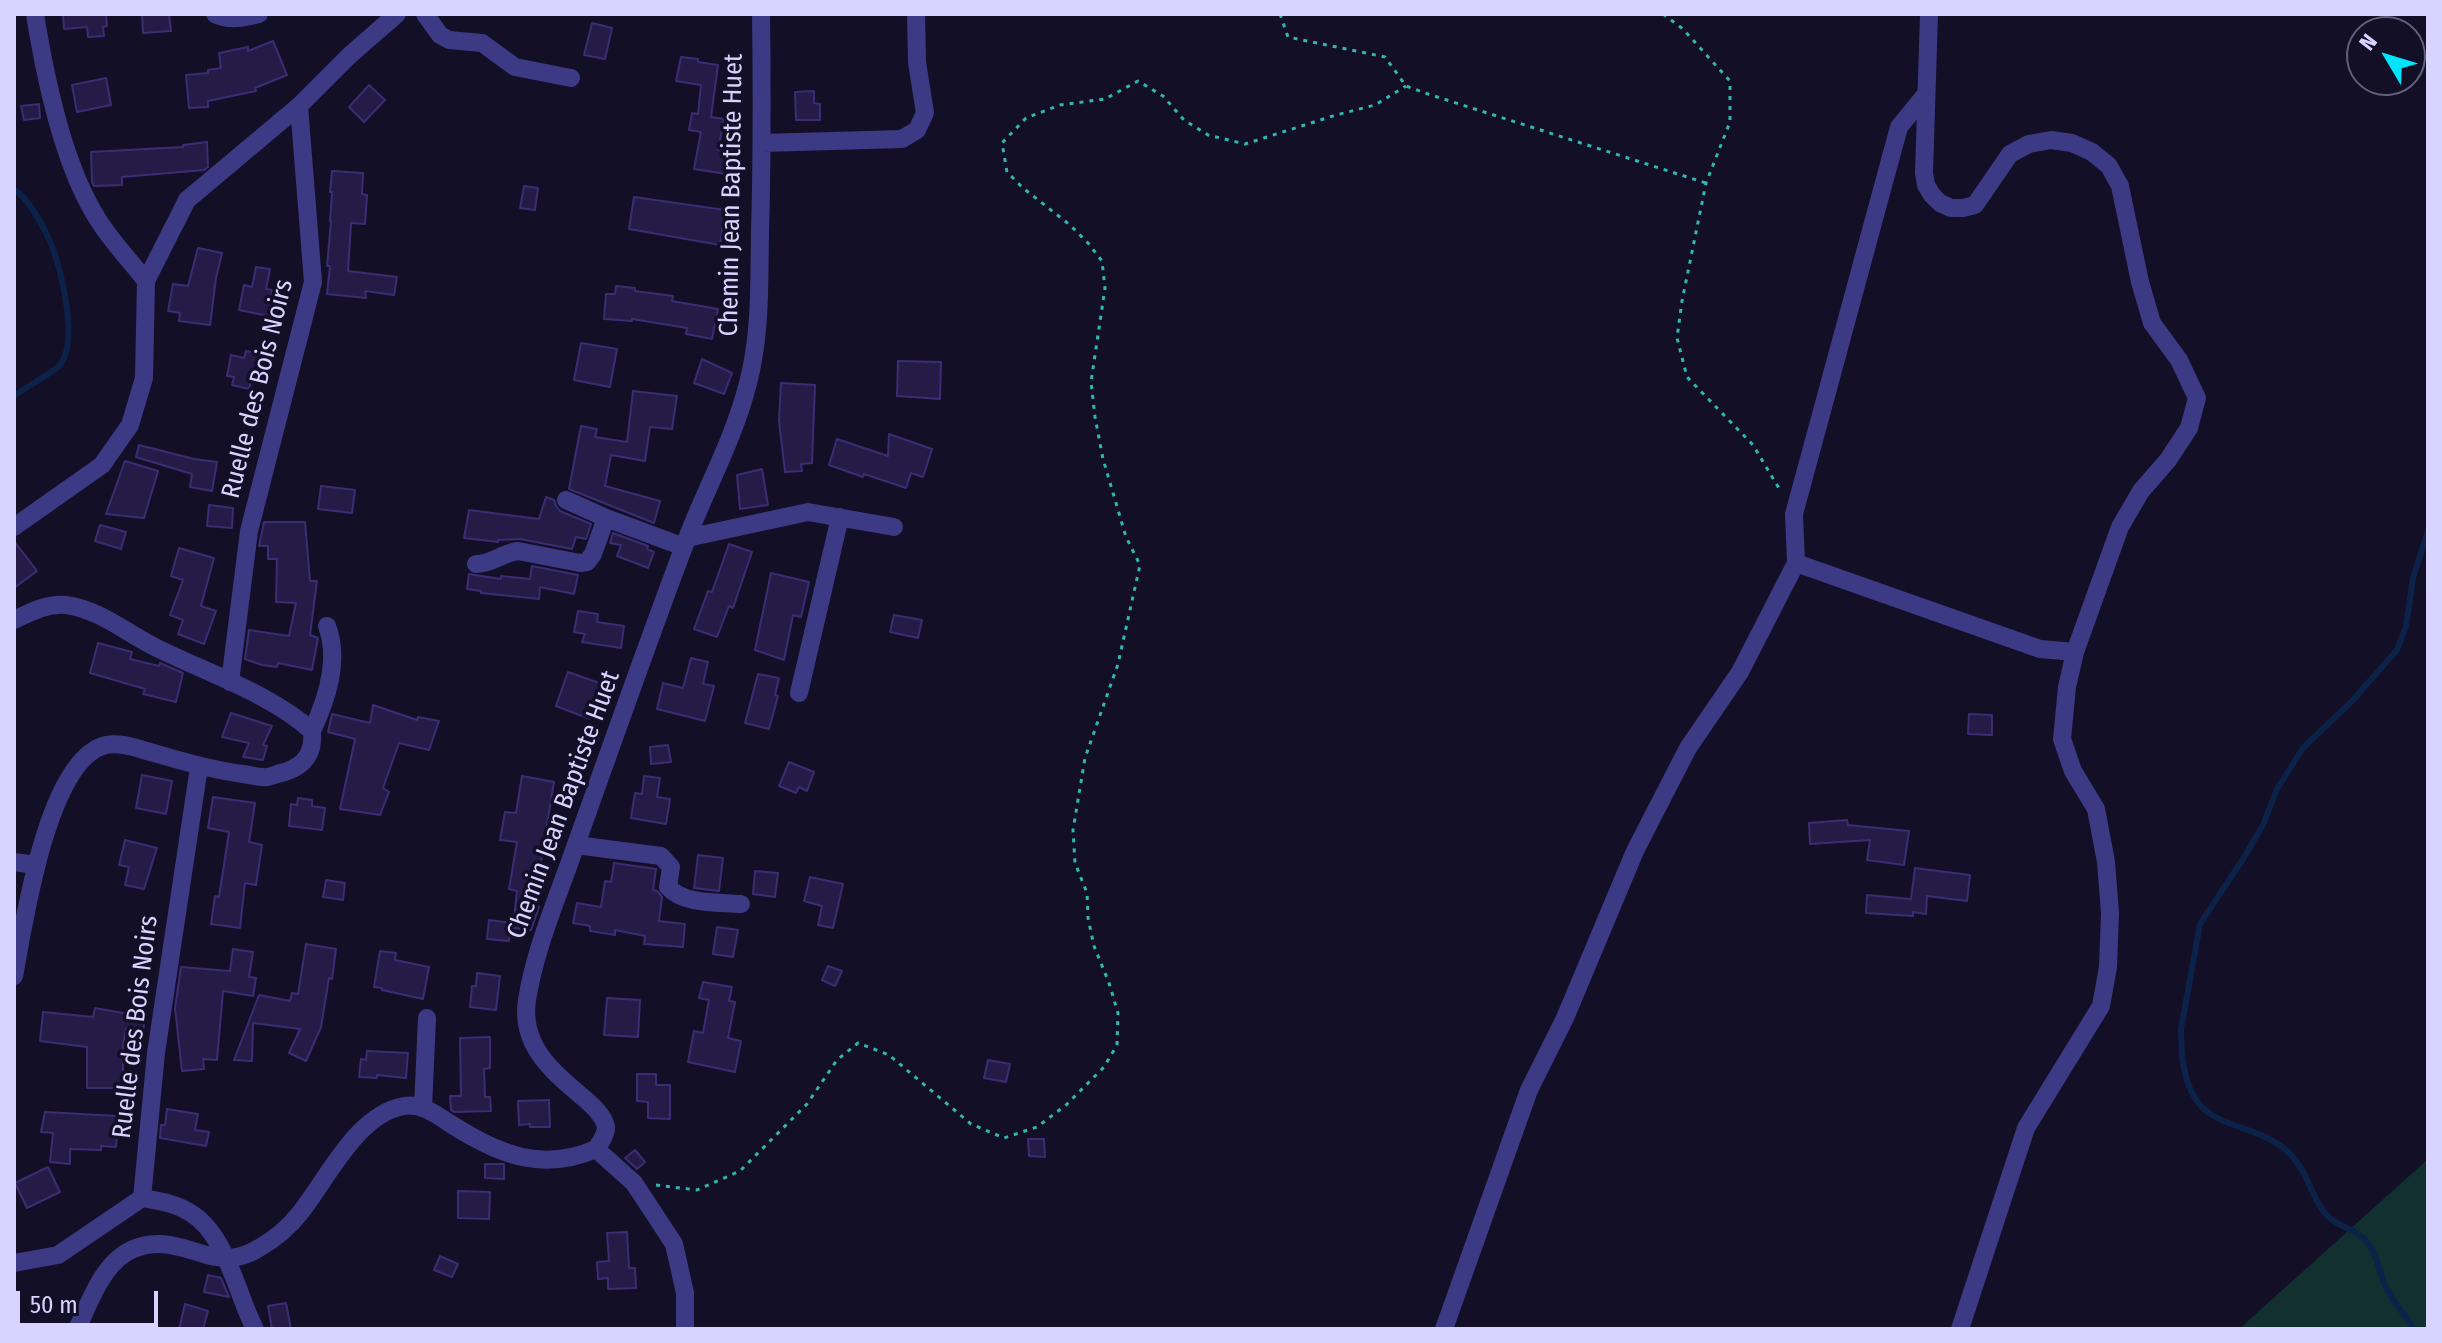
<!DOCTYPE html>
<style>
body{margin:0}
#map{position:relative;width:2442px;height:1343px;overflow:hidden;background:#130f26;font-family:"Fira Sans Condensed",sans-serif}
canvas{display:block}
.frame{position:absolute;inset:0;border:16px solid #d9d4ff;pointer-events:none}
.north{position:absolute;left:2346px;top:16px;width:80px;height:80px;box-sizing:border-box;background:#130f26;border:2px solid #625e7d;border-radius:50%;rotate:308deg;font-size:22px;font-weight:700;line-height:32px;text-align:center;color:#d9d4ff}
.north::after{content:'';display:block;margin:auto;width:28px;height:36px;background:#00e5ff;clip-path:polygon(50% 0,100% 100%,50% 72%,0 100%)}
.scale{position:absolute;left:16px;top:1291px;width:142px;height:36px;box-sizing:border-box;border:4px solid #d9d4ff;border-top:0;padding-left:10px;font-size:24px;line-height:28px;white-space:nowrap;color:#d9d4ff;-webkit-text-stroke:6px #130f26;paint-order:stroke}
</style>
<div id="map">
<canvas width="2442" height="1343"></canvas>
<div class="frame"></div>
<div class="north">N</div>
<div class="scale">50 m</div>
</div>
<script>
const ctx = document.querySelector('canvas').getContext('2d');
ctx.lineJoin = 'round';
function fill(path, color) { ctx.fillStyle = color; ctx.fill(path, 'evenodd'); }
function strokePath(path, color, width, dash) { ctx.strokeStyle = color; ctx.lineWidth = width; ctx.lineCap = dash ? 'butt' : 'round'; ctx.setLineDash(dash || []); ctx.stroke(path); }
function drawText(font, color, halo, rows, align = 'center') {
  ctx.font = font + ' "Fira Sans Condensed",sans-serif'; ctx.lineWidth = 7; ctx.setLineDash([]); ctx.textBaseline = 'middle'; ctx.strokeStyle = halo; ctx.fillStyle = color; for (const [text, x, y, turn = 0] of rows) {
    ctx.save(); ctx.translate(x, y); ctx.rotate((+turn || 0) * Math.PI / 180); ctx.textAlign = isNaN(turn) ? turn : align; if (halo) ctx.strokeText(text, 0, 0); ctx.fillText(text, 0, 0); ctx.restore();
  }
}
const green = new Path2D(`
 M2428 1159V1329H2239Z`);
const stream = new Path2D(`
 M14 189C29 200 41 222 49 239 61 265 79 341 60 365 54 372 24 388 14 396
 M2414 1329C2404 1313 2391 1300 2384 1283 2379 1269 2377 1256 2368 1243 2357 1228 2335 1227 2324 1212 2308 1190 2308 1170 2286 1150 2261 1128 2219 1127 2200 1105 2183 1085 2181 1054 2181 1029L2200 924 2243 859 2263 825 2277 789 2303 748 2352 701 2397 650 2406 626 2413 578 2428 531`);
const building = new Path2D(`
 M63 14H106L107 26 103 27 104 36 88 37 87 27 64 29Z
 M142 14H169L171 31 143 33Z
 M592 23 612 28 605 59 584 55Z
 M273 41 287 75 255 88 256 91 208 101V107L189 108 186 75 208 73V70L221 68 219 53 248 47V51Z
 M681 57 698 59V62L718 65 711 117 724 119 718 150 729 152 726 174 694 169 701 132 689 130 692 113 698 114 701 85 676 81Z
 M106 78 111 105 77 112 72 85Z
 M369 85 385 100 364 122 349 107Z
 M814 91V103L820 104V120H796L795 92Z
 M39 104 40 118 24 120 21 106Z
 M207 142 208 167 204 170 122 177V185L94 186 92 182 91 152 183 147V145Z
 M332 171 363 173 362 194 367 195 365 224 351 223 348 271 397 277 394 295 365 291 366 298 327 294 330 266H327L331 221H330L332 192H330Z
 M524 186 538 188 535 210 520 208Z
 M634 197 725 210 720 245 629 229Z
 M198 248 222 253 216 278 210 325 179 321 180 313 168 311 173 284 188 286Z
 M256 267 270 269 266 289 272 290 268 316 239 310 244 285 252 287Z
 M616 286 635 288V291L673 296 672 301 718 309 712 339 686 334 687 328 632 319V321L604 319 606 294H615Z
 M581 343 617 349 610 387 574 380Z
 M246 351 266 355 259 384 251 382 249 389 232 385 234 377 227 376 231 355 244 358Z
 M702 359 732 373 724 394 694 383Z
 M898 361 941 362 940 399 897 396Z
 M781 383 815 385 812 463 801 464 802 471 785 472 779 421Z
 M633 391 677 396 672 429 650 427 645 461 611 455 605 486 660 501 654 523 569 489 581 426 597 429 595 437 627 442Z
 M889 434 932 449 923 477 911 473 906 488 864 474 863 477 829 465 837 439 888 456Z
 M139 445 194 459 217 462 212 491 190 487 192 474 136 457Z
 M125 461 158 471 144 518 106 514Z
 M762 469 768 505 740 509 737 475Z
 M321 486 355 490 352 513 318 509Z
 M546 497 554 500 556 506 560 511 591 524 586 539 576 537 572 549 520 539 498 540V542L464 538 469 510 539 519Z
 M209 505 233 508 232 528 207 526Z
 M264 522H305L310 581H317L310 635 318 638 312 670 278 663 277 667 262 665 245 659 249 630 289 636 296 603 276 602 277 559H268V546H259Z
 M100 525 126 532 121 549 95 541Z
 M613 533 648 546 647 549 654 552 648 568 617 556 621 545 610 543Z
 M14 541 37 571 14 588Z
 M729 544 752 552 733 608 729 606 717 637 694 629 708 591 712 592Z
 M179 548 214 558 201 606 216 611 204 644 178 634 183 620 170 615 183 580 171 576Z
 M532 566 578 575 574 594 540 587 539 599 481 593V591L467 589 469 574 501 579V576L530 579Z
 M771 573 809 582 801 617 793 615 784 660 755 650Z
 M578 611 598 614 597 622 624 626 621 648 582 642 585 634 574 632Z
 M894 615 922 620 918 638 890 632Z
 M98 643 132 652 130 659 159 666 160 663 183 673 176 702 143 694 145 689 90 673Z
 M691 658 708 662 703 684 714 686 705 721 657 709 663 683 683 688Z
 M568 672 602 684 590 719 556 706Z
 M758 674 779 678 775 695 778 696 769 729 745 723Z
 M373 705 417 720 418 717 439 721 429 750 399 743 383 788 389 792 380 815 340 809 355 739 328 732 332 714 370 723Z
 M231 713 272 726 263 745 267 746 263 760 243 757 249 743 222 737Z
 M1969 714 1992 715V735L1968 734Z
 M668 745 671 762 651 764 650 747Z
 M789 762 814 772 807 791 799 787 796 793 779 786Z
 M142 775 172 781 166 814 136 808Z
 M522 776 554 782 541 862 543 863 537 906 539 907 531 930 513 928 517 891 509 889 517 842 500 840 505 812 516 813Z
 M644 776 660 778 657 797 670 799 666 824 631 818 635 793 642 794Z
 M213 797 255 803 249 842 262 845 256 885 245 883 240 928 211 924 215 896 219 897 229 832 208 828Z
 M298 798 312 800V806L325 808 322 830 289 826 291 804 297 805Z
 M1847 820 1848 825 1909 831 1904 865 1867 860 1870 840 1810 844 1809 823Z
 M125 840 157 848 144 889 125 885 129 867 119 865Z
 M698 855 723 858 719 891 694 888Z
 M614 863 656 869 653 890 657 891 662 897 659 921 685 924 683 947 644 944 645 936 615 930V935L590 931V926L573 923 577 903 601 907 605 881 611 882Z
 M1915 868 1970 875 1967 901 1927 896 1926 914 1913 912V916L1866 913 1867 895 1911 899Z
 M755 871 778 873 775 897 753 894Z
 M810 877 843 884 833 928 818 925 822 906 804 901Z
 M326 880 345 883 343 900 323 897Z
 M489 920 511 923 509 941 487 939Z
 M717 927 738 930 733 957 713 954Z
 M306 944 336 949 332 979 329 978 321 1027 306 1061 289 1053 300 1029 253 1023 252 1061 234 1060 259 995 290 1001 292 993 298 994Z
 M233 949 253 952 249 977 256 978 253 996 223 991 217 1060 203 1059 204 1069 182 1071 175 1008 181 967 230 971Z
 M380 951 396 953 395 960 429 967 423 999 382 990V988L374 987Z
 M828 966 842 971 835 986 822 980Z
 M477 973 500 976 496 1010 470 1007 472 986H476Z
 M703 982 732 987 729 1001 735 1002 728 1038 741 1041 735 1072 688 1062 694 1031 703 1033 709 1000 699 998Z
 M607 998 640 1000 638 1037 604 1035Z
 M95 1008 145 1017 143 1032 126 1029 123 1045V1088H87V1047L40 1041 43 1012 93 1017Z
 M490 1037V1068L484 1069 485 1097H490L491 1111 454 1112 451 1110 450 1096H461L460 1038Z
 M367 1051 408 1053 406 1078 377 1075V1078L359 1077 361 1059 366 1060Z
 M988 1060 1010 1064 1006 1082 984 1078Z
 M637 1074H656V1085H670V1119L648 1118V1102L637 1101Z
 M549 1100 550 1127H530V1124L519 1125 518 1101Z
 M167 1109 198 1114 195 1130 209 1132 206 1146 160 1138 161 1125H165Z
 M45 1112 118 1116 116 1147 101 1146V1150L70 1149V1164L50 1162 53 1133 41 1132Z
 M1028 1139H1044L1045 1157 1029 1156Z
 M635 1150 645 1162 637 1169 625 1158Z
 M485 1164H504V1179L485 1178Z
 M48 1167 60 1192 27 1208 15 1183Z
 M458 1191 490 1192 489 1219 458 1218Z
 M627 1232 629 1268H635L636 1288 608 1289V1278L598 1279 597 1262 609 1261 607 1233Z
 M440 1256 458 1264 452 1277 434 1270Z
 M208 1275 221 1278 229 1297 204 1292Z
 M286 1303 291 1329H272L268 1306Z
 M185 1304 208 1311 203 1329H179Z`);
const path = new Path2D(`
 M1280 14 1288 37 1385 57 1406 86 1428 94 1706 183
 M1663 14 1683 29 1730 81V122L1706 183 1682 301 1677 338 1687 377 1753 445 1780 490
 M656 1185 697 1190 740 1171 807 1104 837 1060 858 1043 889 1055 971 1124 1004 1138 1037 1127 1066 1105 1104 1067 1117 1045 1118 1013 1109 983 1094 946 1088 918 1087 893 1075 863 1073 830 1085 758 1118 664 1140 565 1126 537 1103 459 1095 417 1091 382 1105 288 1102 261 1088 243 1070 225 1023 188 1007 172 1002 143 1026 118 1060 105 1105 99 1138 81 1163 96 1184 120 1208 135 1245 144 1336 115 1375 105 1406 86`);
const minor = new Path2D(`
 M35 14C45 77 63 164 97 218 110 240 130 260 146 281
 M215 14C230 21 243 18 259 14
 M425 14 440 35 449 40 482 43 515 67 571 78
 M1929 14 1924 173 1926 185 1932 195 1940 203 1951 208H1963L1975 205 2010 154 2029 144 2051 140 2072 143 2092 152 2109 166 2120 186 2140 282 2152 323 2179 360 2197 398 2189 428 2168 460 2141 491 2120 527 2075 652 2067 687 2062 739 2073 771 2096 809 2106 862 2110 913 2108 967 2101 1006 2026 1128 1960 1329
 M762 143 902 139 917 130 925 113 917 62 916 14
 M566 500 606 518 684 547
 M14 527 102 465 130 425 144 378 146 281 187 200 299 106 350 55 397 14
 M687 538 808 512 894 527
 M1796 563 1794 514 1899 127 1926 94
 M476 564C492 564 502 553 518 551L580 563 587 562 593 554 606 518
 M14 620C31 612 47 603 66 605 98 609 127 633 155 647 204 672 270 693 312 731 314 752 306 765 285 772 279 773 273 776 267 777 260 778 251 775 243 774 212 770 184 762 154 753 138 749 122 742 106 745 47 759 24 924 14 976
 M230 682 249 531 313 282 299 106
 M799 693 840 517
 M312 731C327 699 340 660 327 626
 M576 845 661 856 671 867 668 887C684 905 718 902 741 904
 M14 862 36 865
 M423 1108 427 1018
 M596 1149 634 1183 674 1244 685 1293V1329
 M142 1198 156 1053 199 767
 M14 1263 58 1255 142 1198C158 1201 175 1203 189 1212 226 1233 236 1292 255 1329
 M77 1329C95 1291 109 1243 160 1244 175 1244 192 1251 207 1255 227 1260 241 1259 259 1248 275 1239 289 1227 300 1213 328 1178 357 1114 404 1106 423 1103 438 1116 454 1126 500 1155 543 1172 596 1149 600 1143 606 1135 606 1127 604 1116 593 1106 585 1099 553 1072 520 1046 527 1000 535 949 557 899 574 850 611 747 647 644 686 541 706 488 734 439 748 383 761 334 759 283 760 233 762 160 762 87 761 14
 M1444 1329 1529 1090 1565 1018 1635 851 1688 748 1740 672 1796 563 2040 649 2075 652`);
const streetNames = [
 ["Chemin Jean Baptiste Huet",732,195,-89],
 ["Ruelle des Bois Noirs",258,389,-76],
 ["Chemin Jean Baptiste Huet",564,805,-70],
 ["Ruelle des Bois Noirs",136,1027,-83]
];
fill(green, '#12302f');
strokePath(stream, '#0c2248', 6);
fill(building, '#241b47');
strokePath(building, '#3b2d73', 2);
strokePath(path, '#2fb8b0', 3, [4, 6]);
strokePath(minor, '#3d3a85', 18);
drawText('26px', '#d9d4ff', '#130f26', streetNames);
</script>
